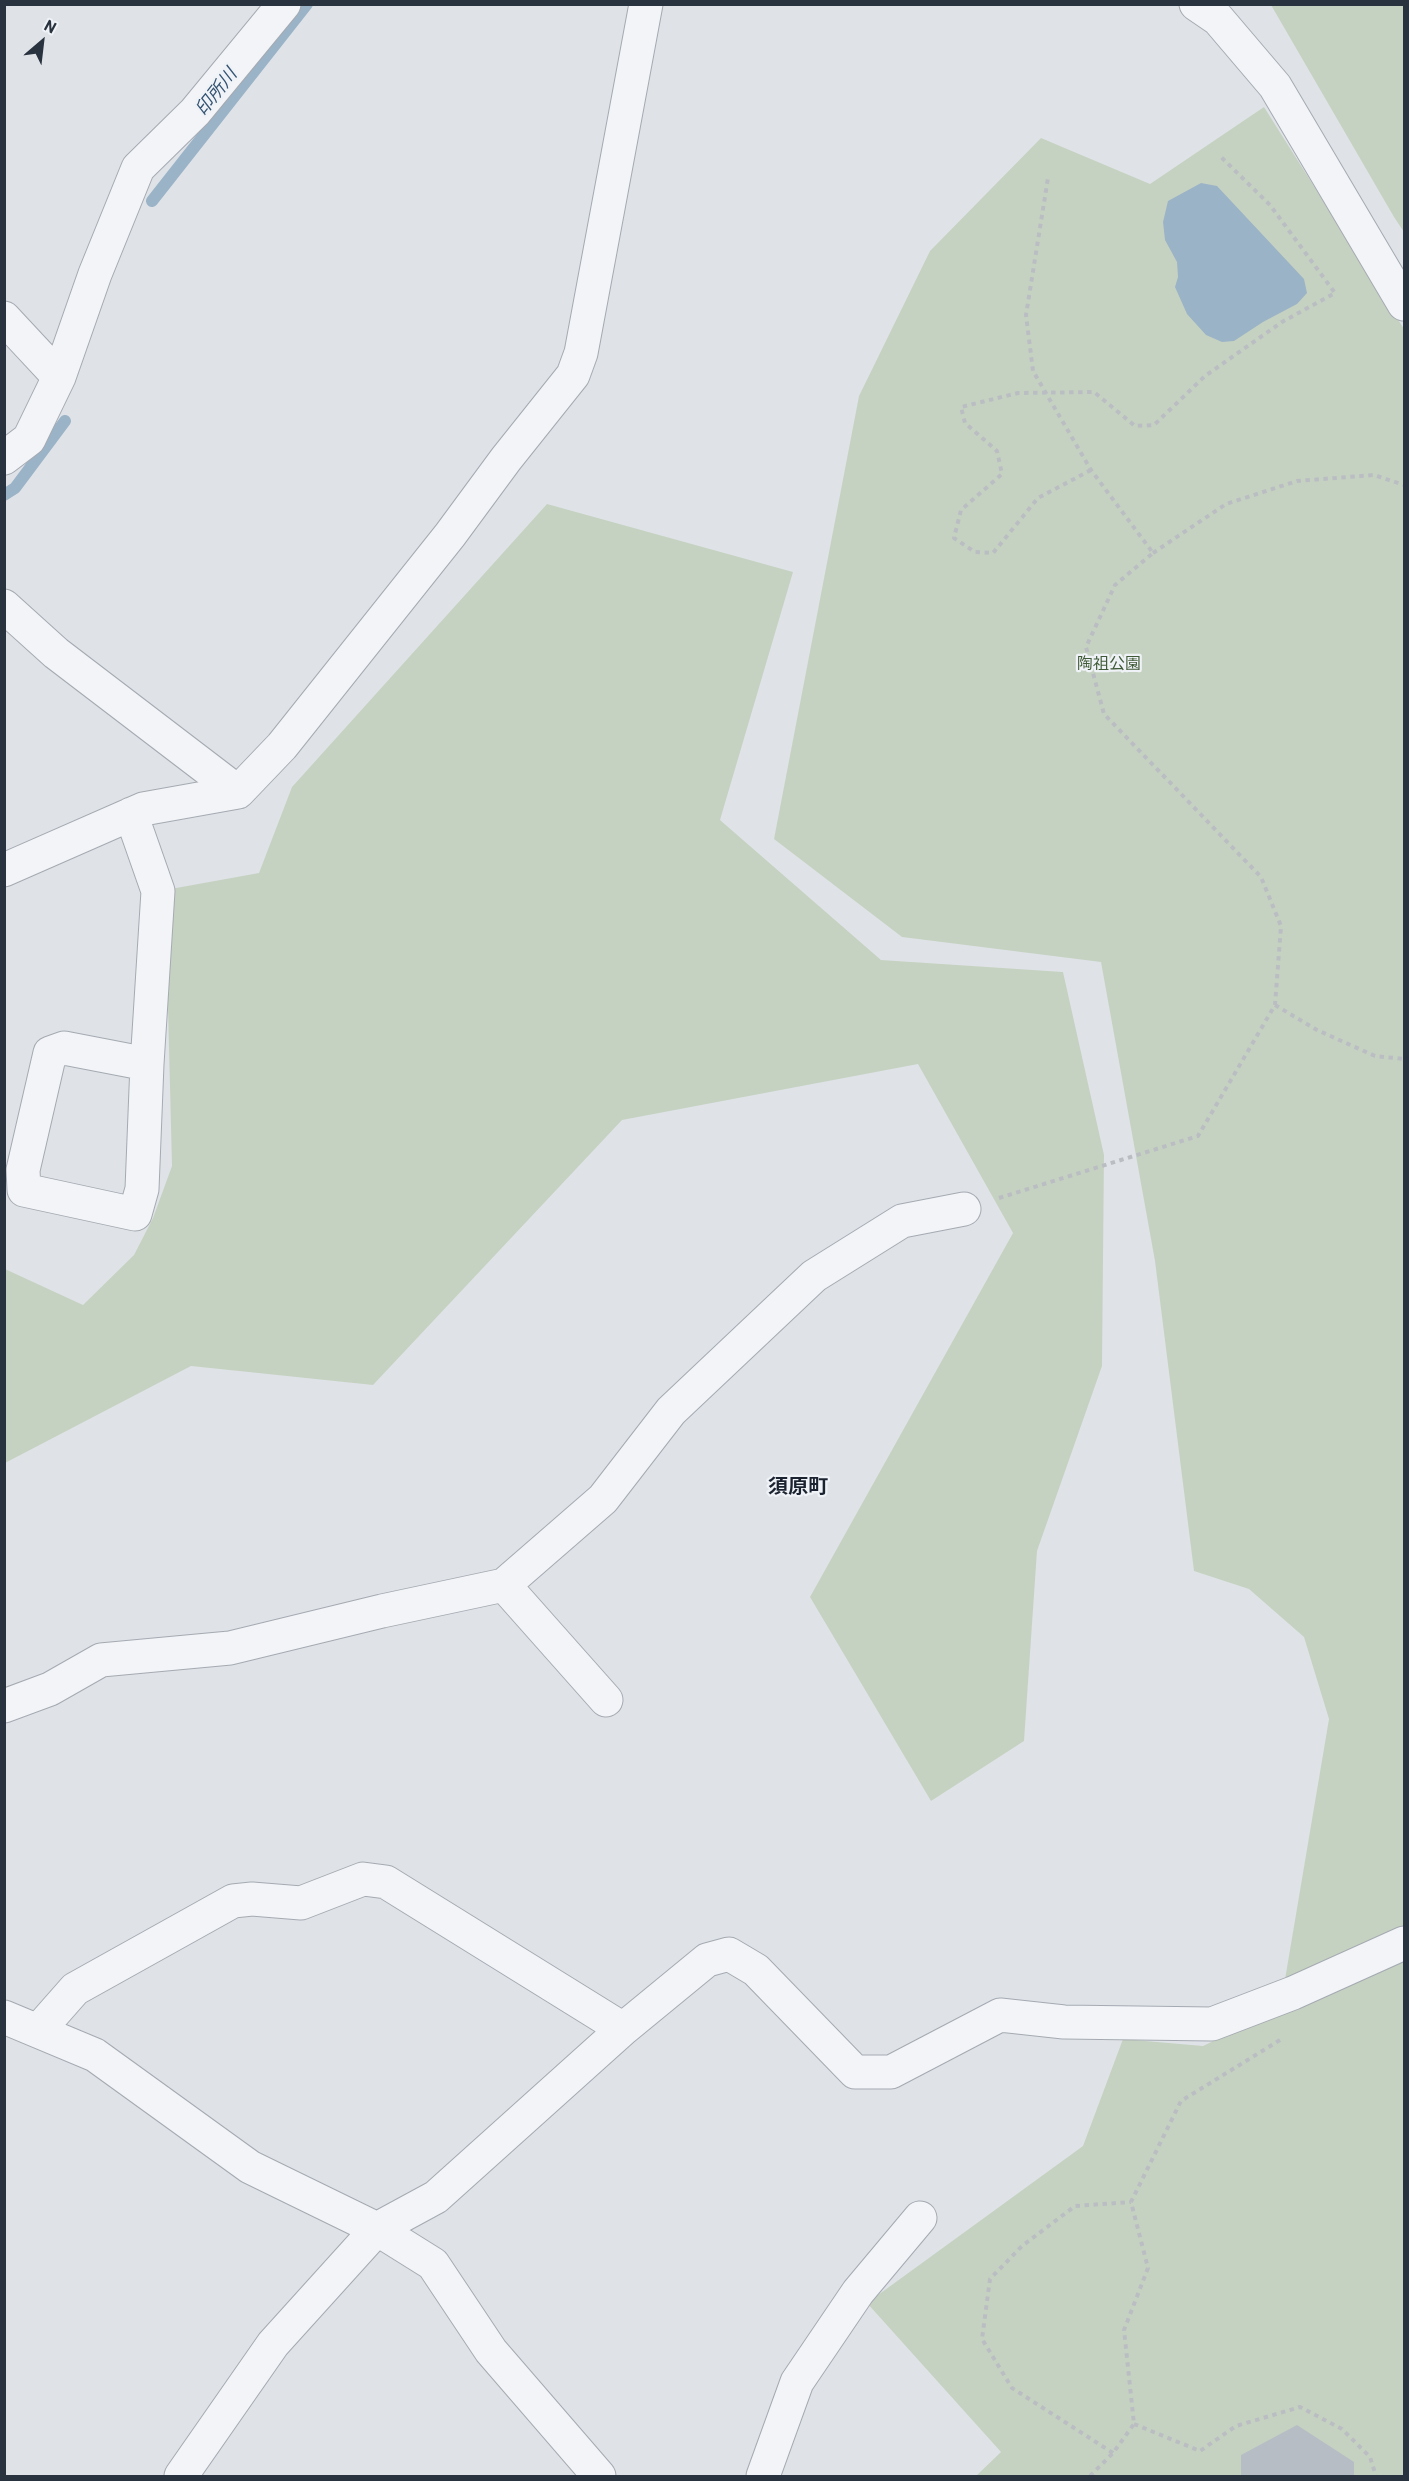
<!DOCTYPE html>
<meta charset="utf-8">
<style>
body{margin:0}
#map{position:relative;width:1409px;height:2481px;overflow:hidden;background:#dfe3e8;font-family:Barlow,sans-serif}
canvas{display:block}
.frame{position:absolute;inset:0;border:6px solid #29323f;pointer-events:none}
.north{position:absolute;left:12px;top:12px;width:60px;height:60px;-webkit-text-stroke:4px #eff2f6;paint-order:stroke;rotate:28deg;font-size:16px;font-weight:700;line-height:24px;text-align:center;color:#29323f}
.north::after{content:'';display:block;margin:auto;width:21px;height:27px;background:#29323f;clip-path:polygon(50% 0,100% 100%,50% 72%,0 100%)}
</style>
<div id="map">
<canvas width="1409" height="2481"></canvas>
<div class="frame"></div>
<div class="north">N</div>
</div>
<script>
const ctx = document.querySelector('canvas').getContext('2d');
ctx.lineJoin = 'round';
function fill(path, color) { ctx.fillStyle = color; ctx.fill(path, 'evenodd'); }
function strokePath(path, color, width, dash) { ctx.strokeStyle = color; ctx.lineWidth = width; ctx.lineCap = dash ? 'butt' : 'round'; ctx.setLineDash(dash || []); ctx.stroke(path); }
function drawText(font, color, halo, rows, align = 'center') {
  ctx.font = font + ' Barlow,"Noto Sans JP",sans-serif'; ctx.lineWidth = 4.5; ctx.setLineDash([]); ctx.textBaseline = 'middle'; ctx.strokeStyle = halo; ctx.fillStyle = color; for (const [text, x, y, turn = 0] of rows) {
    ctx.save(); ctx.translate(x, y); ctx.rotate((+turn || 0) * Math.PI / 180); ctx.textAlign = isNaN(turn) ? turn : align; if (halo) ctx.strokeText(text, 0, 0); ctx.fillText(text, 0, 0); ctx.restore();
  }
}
const green = new Path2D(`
 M1271 5H1404V232L1394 217Z
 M1264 107 1404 329V2476H976L1001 2452 867 2303 1083 2146 1123 2039 1203 2046 1280 2009 1329 1719 1304 1637 1249 1589 1194 1571 1155 1261 1101 962 902 937 774 839 859 396 930 251 1041 138 1150 184Z
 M547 504 793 572 720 820 881 960 1063 972 1104 1155 1102 1366 1037 1551 1024 1741 931 1801 810 1597 1013 1233 918 1064 622 1120 373 1385 191 1366 5 1463V1269L83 1305 134 1255 153 1218 172 1166 165 890 259 873 292 787Z`);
const water = new Path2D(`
 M1201 183 1217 186 1304 279 1307 293 1297 304 1263 322 1234 341 1222 342 1206 335 1187 314 1175 287 1178 277 1177 262 1165 240 1163 222 1168 201Z`);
const stream = new Path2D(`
 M152 201 307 4
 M4 495 15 488 65 421`);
const building = new Path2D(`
 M1297 2425 1354 2462V2476H1241V2455Z`);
const path = new Path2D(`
 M1091 470 1038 498 993 553 975 552 954 538 961 510 1002 474 997 451 965 423 961 407 1018 393 1094 392 1135 426 1154 425 1205 376 1282 322 1335 293 1270 205 1220 156
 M1153 553 1226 504 1297 481 1374 475 1404 485
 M1275 1005 1317 1030 1375 1056 1404 1059
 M999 1198 1198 1136 1275 1005 1281 926 1261 877 1104 714 1086 647 1115 585 1153 553 1091 470 1033 371 1026 315 1048 178
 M1134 2424 1200 2451 1236 2426 1300 2407 1342 2429 1370 2457 1376 2476
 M1113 2453 1012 2388 982 2339 990 2279 1022 2246 1075 2206 1131 2202
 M1090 2476 1113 2453 1134 2424 1124 2330 1148 2268 1131 2202 1181 2101 1280 2040`);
const minor = new Path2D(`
 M1196 4 1218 19 1275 86 1404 304
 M4 318 59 377
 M4 458 29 439 59 377 95 274 138 168 195 112 284 4
 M4 606 56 653 238 792
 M131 814 158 891 147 1064 142 1189 135 1214 24 1190 23 1170 50 1053 64 1048 147 1064
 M4 870 143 809 238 792 282 746 450 535 506 459 573 375 581 353 646 4
 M504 1585 606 1700
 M4 1706 50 1689 101 1660 230 1648 382 1611 504 1585 603 1499 671 1411 814 1276 902 1221 964 1209
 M4 2017 95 2055 250 2167 377 2229 433 2264 491 2351 599 2476
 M38 2031 75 1989 233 1901 252 1899 301 1903 363 1879 386 1882 623 2029
 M181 2476 273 2344 377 2229 436 2197 623 2029 707 1960 729 1954 756 1970 855 2072H891L1000 2015 1064 2022 1212 2024 1293 1993 1404 1943
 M763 2476 797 2382 858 2292 920 2218`);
const parkNames = [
 ["陶祖公園",1109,664]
];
const waterNames = [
 ["印所川",216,92,-52]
];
const quarterNames = [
 ["須原町",798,1486]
];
fill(green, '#c6d2c1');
fill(water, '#9bb3c7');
strokePath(stream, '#9bb3c7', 12);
fill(building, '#b7bdc5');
strokePath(minor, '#a5aab2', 35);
strokePath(path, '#babec3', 4, [4.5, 4.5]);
strokePath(minor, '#f2f4f7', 33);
drawText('16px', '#3f5a36', '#eff2f6', parkNames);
drawText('italic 18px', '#345372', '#eff2f6', waterNames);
drawText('bold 20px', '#1b2330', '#eff2f6', quarterNames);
</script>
